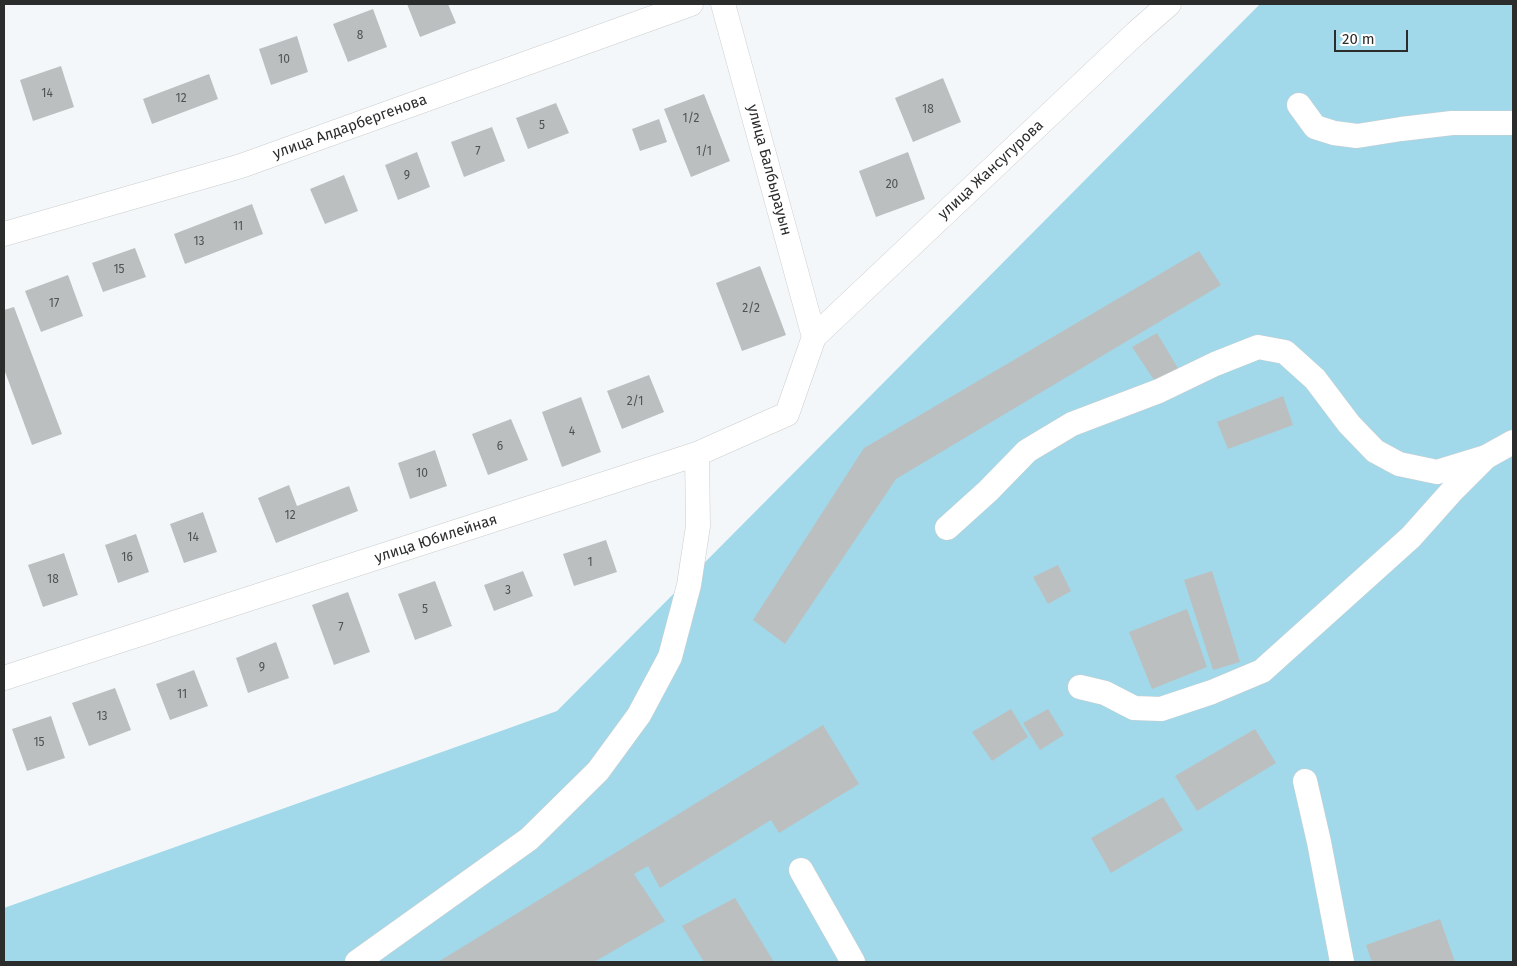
<!DOCTYPE html>
<meta charset="utf-8">
<style>
body{margin:0}
#map{position:relative;width:1517px;height:966px;overflow:hidden;background:#f4f7f9;font-family:"Fira Sans",sans-serif}
canvas{display:block}
.frame{position:absolute;inset:0;border:5px solid #2b2d2d;pointer-events:none}
.scale{position:absolute;left:1334px;top:30px;width:74px;height:22px;box-sizing:border-box;border:2px solid #2b2d2d;border-top:0;padding-left:6px;font-size:15px;line-height:18px;white-space:nowrap;color:#2b2d2d;-webkit-text-stroke:4px #fff;paint-order:stroke}
</style>
<div id="map">
<canvas width="1517" height="966"></canvas>
<div class="frame"></div>
<div class="scale">20 m</div>
</div>
<script>
const ctx = document.querySelector('canvas').getContext('2d');
ctx.lineJoin = 'round';
function fill(path, color) { ctx.fillStyle = color; ctx.fill(path, 'evenodd'); }
function strokePath(path, color, width, dash) { ctx.strokeStyle = color; ctx.lineWidth = width; ctx.lineCap = dash ? 'butt' : 'round'; ctx.setLineDash(dash || []); ctx.stroke(path); }
function drawText(font, color, halo, rows, align = 'center') {
  ctx.font = font + ' "Fira Sans",sans-serif'; ctx.lineWidth = 4.5; ctx.setLineDash([]); ctx.textBaseline = 'middle'; ctx.strokeStyle = halo; ctx.fillStyle = color; for (const [text, x, y, turn = 0] of rows) {
    ctx.save(); ctx.translate(x, y); ctx.rotate((+turn || 0) * Math.PI / 180); ctx.textAlign = isNaN(turn) ? turn : align; if (halo) ctx.strokeText(text, 0, 0); ctx.fillText(text, 0, 0); ctx.restore();
  }
}
const green = new Path2D(`
 M1260 4H1513V962H4V908L557 711Z`);
const building = new Path2D(`
 M407 4H448L456 23 420 37Z
 M373 9 387 47 348 62 333 24Z
 M297 36 308 72 271 85 259 49Z
 M61 66 74 107 33 121 20 80Z
 M209 74 218 99 152 124 143 99Z
 M943 78 961 122 913 142 895 98Z
 M704 94 730 161 691 177 664 109Z
 M556 103 569 133 528 149 516 118Z
 M659 119 667 142 640 151 632 129Z
 M492 127 505 161 464 177 451 142Z
 M417 152 430 187 398 200 385 165Z
 M908 152 925 199 876 217 859 171Z
 M344 175 358 211 325 224 310 189Z
 M252 204 263 234 185 264 174 234Z
 M135 248 146 277 103 292 92 263Z
 M1199 251 1221 285 896 479 785 644 753 620 864 448Z
 M760 266 786 335 742 351 716 283Z
 M68 275 83 316 41 332 25 291Z
 M14 307 62 434 32 445 4 369V310Z
 M1157 333 1179 370 1156 383 1132 347Z
 M649 375 664 412 622 429 607 391Z
 M1283 396 1293 425 1228 449 1217 422Z
 M581 397 601 452 562 467 542 412Z
 M511 419 528 460 488 475 472 434Z
 M435 450 447 486 410 499 398 463Z
 M289 485 297 506 349 486 358 511 276 543 258 498Z
 M203 512 217 552 184 563 170 524Z
 M136 534 149 572 118 583 105 545Z
 M606 540 617 572 574 586 563 554Z
 M64 553 78 595 43 607 28 565Z
 M1058 565 1071 591 1048 604 1033 577Z
 M523 571 533 596 494 611 484 585Z
 M1212 571 1240 662 1213 670 1184 580Z
 M435 581 452 626 415 640 398 594Z
 M348 592 370 652 334 665 312 605Z
 M1187 609 1207 667 1152 689 1129 632Z
 M276 642 289 678 248 693 236 658Z
 M194 670 208 706 170 720 156 684Z
 M115 688 131 730 89 746 72 703Z
 M1011 709 1028 737 992 761 972 732Z
 M1048 709 1064 735 1040 750 1023 723Z
 M51 716 65 758 27 771 12 729Z
 M823 725 859 784 779 833 771 820 660 888 648 866 634 874 665 921 594 962H438Z
 M1255 729 1276 763 1197 811 1175 776Z
 M1163 797 1183 830 1111 873 1091 838Z
 M735 898 774 962H704L682 926Z
 M1440 919 1455 962H1372L1366 945Z`);
const minor = new Path2D(`
 M723 4 814 337
 M1299 105 1315 127 1334 133 1357 136 1401 129 1452 123H1513
 M4 234 241 166 691 4
 M947 528 988 491 1027 451 1072 424 1159 391 1215 364 1258 347 1285 352 1315 379 1349 424 1375 451 1399 464 1437 472 1486 457 1513 442
 M4 678 697 454 787 414 814 337 1136 33 1169 4
 M1080 687 1105 693 1134 708 1161 709 1212 692 1262 671 1411 537 1452 491 1483 460
 M1305 781 1319 842 1342 962
 M801 870 853 962
 M357 962 529 839 598 771 639 715 670 657 689 585 698 526 697 454`);
const numberNames = [
 ["8",360,36],
 ["10",284,60],
 ["14",47,94],
 ["12",181,99],
 ["18",928,110],
 ["1/2",691,119],
 ["5",542,126],
 ["7",478,152],
 ["1/1",704,152],
 ["9",407,176],
 ["20",892,185],
 ["11",238,227],
 ["13",199,242],
 ["15",119,270],
 ["17",54,304],
 ["2/2",751,309],
 ["2/1",635,402],
 ["4",572,432],
 ["6",500,447],
 ["10",422,474],
 ["12",290,516],
 ["14",193,538],
 ["16",127,558],
 ["1",590,563],
 ["18",53,580],
 ["3",508,591],
 ["5",425,610],
 ["7",341,628],
 ["9",262,668],
 ["11",182,695],
 ["13",102,717],
 ["15",39,743]
];
const streetNames = [
 ["улица Алдарбергенова",350,127,-20],
 ["улица Балбырауын",769,170,75],
 ["улица Жансугурова",991,170,-43],
 ["улица Юбилейная",436,539,-18]
];
fill(green, '#a1d9ea');
fill(building, '#bcbfc0');
strokePath(minor, '#cacecf', 25);
strokePath(minor, '#fff', 24);
drawText('12px', '#4f5252', null, numberNames);
drawText('15px', '#2b2d2d', '#fff', streetNames);
</script>
